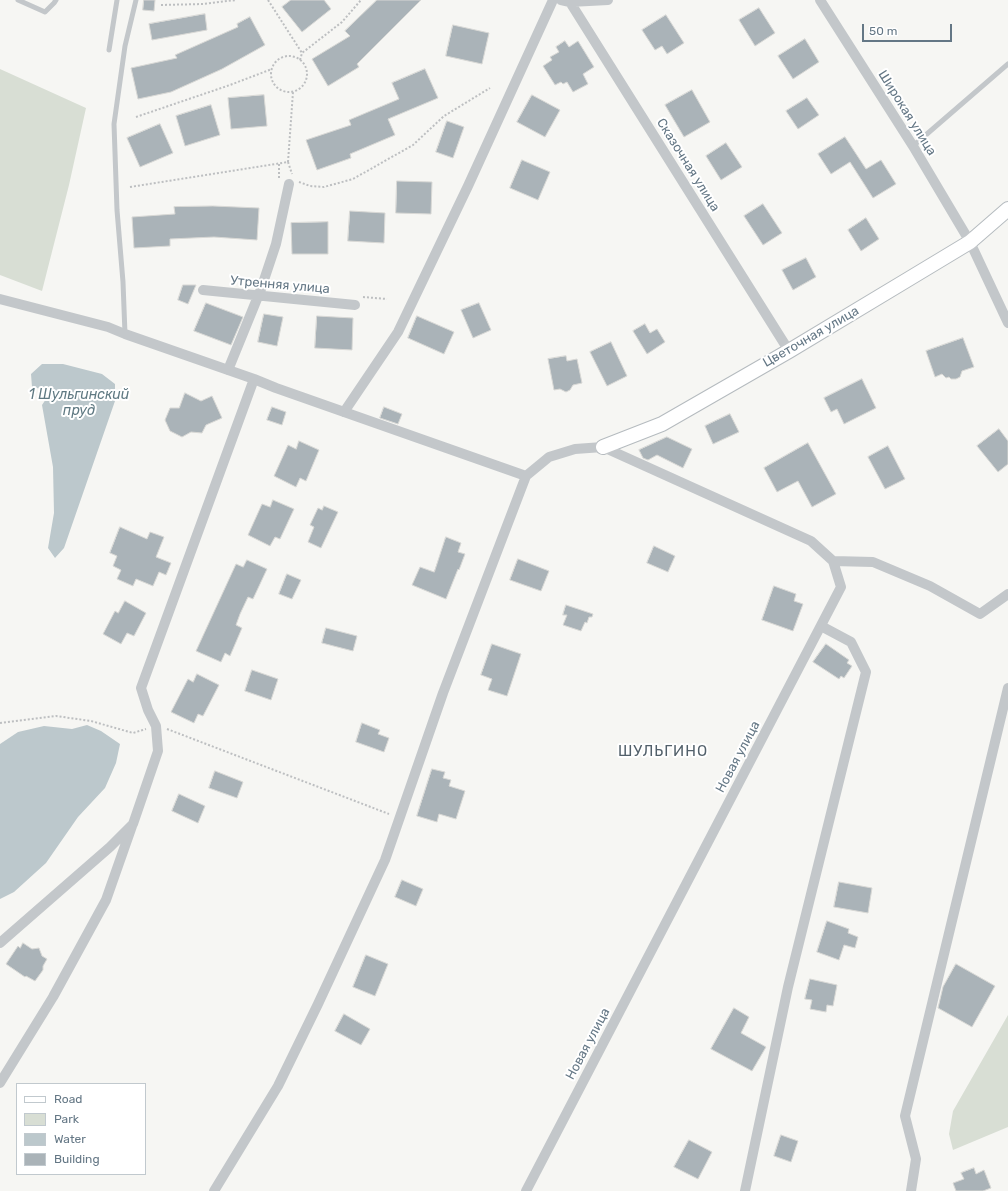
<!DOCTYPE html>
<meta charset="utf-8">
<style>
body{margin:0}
#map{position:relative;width:1008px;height:1191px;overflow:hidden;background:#f6f6f3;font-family:Rubik,sans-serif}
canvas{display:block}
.legend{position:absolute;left:16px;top:1083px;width:130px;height:92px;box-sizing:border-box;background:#fff;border:1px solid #c1c9ce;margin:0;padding:5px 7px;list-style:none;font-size:12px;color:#647785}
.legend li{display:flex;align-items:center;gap:8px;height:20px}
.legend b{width:20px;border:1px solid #c1c9ce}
.scale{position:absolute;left:862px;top:24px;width:90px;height:18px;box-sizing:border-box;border:2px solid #647785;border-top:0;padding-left:5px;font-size:12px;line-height:14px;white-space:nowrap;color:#647785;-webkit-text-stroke:3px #fff;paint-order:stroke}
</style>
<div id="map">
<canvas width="1008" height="1191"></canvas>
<ul class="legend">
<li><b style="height:5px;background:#fff"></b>Road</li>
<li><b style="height:11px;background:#d8ded4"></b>Park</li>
<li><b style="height:11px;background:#bcc8cc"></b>Water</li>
<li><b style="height:11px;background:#aab3b8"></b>Building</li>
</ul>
<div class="scale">50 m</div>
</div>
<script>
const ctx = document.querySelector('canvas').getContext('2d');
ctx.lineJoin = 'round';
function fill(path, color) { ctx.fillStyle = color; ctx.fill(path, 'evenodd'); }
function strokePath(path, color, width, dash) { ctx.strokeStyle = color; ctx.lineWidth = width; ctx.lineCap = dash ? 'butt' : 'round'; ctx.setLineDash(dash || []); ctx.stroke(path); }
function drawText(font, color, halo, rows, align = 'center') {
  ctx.font = font + ' Rubik,sans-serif'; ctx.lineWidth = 4; ctx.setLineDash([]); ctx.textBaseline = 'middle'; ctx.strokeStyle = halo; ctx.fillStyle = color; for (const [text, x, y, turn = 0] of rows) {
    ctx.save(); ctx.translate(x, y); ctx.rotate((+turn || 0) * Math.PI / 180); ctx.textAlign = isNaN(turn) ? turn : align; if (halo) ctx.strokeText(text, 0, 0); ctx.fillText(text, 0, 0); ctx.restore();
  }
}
const green = new Path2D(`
 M0 69 86 108 69 185 42 291 0 275Z
 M1008 1015V1127L953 1150 949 1134 953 1111Z`);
const water = new Path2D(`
 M42 364H63L102 374 115 384V401L64 548 55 558 48 548 54 513 53 467 42 405 46 399V390L32 387 31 374Z
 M87 725 101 731 120 744 116 763 105 788 78 817 46 863 14 892 0 899V744L18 732 44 726 72 729Z`);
const building = new Path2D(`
 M144 0H155L154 11 143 10Z
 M291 0H324L331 9 302 32 282 7Z
 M377 0H421L357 64 359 67 328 86 312 59 350 36 345 31Z
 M759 8 775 33 755 46 739 20Z
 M205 14 207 30 152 40 149 24Z
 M666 15 684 43 667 54 662 46 655 50 642 30Z
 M250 17 265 45 222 69 171 92 138 99 131 68 177 58 175 55 238 27 237 24Z
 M453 25 489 33 482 64 446 56Z
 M805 39 819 62 793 79 778 56Z
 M565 41 569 47 578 41 594 67 583 74 588 84 573 92 567 82 563 84 561 82 555 85 543 66 552 60 550 57 559 52 556 47Z
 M425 69 438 98 388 119 395 135 350 154 351 158 317 170 306 140 351 125 349 120 399 99 392 83Z
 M692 90 710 122 684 137 665 105Z
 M264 95 267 126 231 129 228 98Z
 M532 95 560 110 545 137 517 122Z
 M807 98 819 115 798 129 786 111Z
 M211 105 220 135 185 146 176 116Z
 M447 121 464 127 453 158 436 152Z
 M160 124 173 153 140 167 127 138Z
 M845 137 866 169 881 160 896 184 873 198 850 162 831 174 818 154Z
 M726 143 742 167 721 180 706 156Z
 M522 160 550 172 538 200 510 188Z
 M397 181 432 182 431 214 396 213Z
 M763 204 782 233 763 245 744 216Z
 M213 206 259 208 257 240 214 237 170 239V246L134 248 132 217 175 214 174 207Z
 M350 211 385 213 384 243 348 241Z
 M866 218 879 239 861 251 848 230Z
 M328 222V254H292L291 223Z
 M806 258 816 277 793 290 782 270Z
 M183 285H196L188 304 178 300Z
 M206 303 243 317 231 345 194 331Z
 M479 303 491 330 473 338 461 310Z
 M264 314 283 317 277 346 258 342Z
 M317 316 353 318 352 350 315 348Z
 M417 316 454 332 444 354 408 338Z
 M645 324 650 333 657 329 665 342 647 354 633 331Z
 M963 338 974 367 962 371 960 377 956 379H951L949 377 946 378 942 374 935 377 926 351Z
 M611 342 627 376 607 386 590 352Z
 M566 356 567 361 577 359 582 383 573 385 570 390 566 392 560 389 554 390 548 359Z
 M862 379 876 408 844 424 837 409 831 412 824 398Z
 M185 393 201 401 212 396 222 418 206 425 202 433 191 432 182 437 170 431 165 420 170 408H179Z
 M272 407 286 412 282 425 267 420Z
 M384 407 402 414 398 424 380 418Z
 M730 414 739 432 713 444 705 426Z
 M999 429 1008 441V464L998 472 977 446Z
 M667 437 692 449 683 468 657 455 648 460 643 458 639 450Z
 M299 441 319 450 306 481 300 478 296 487 274 476 288 445 296 449Z
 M808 443 836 494 812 507 798 481 777 492 764 468Z
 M888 446 905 479 885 489 868 457Z
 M273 500 294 509 280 539 275 537 270 546 248 535 262 504 270 507Z
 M324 506 338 512 321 548 308 542 314 527 310 525 318 508 322 510Z
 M120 527 147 539 150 532 164 537 156 557 171 563 166 575 159 572 153 586 136 579 133 586 117 579 121 570 113 566 117 556 110 553Z
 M446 537 461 543 458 552 465 554 459 570 458 569 446 599 412 585 420 567 434 572Z
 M654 546 675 556 668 572 647 563Z
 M518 559 549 571 541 591 510 580Z
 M247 560 267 569 253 599 248 597 240 614 236 625 242 628 230 656 225 653 221 662 196 651 236 564 243 567Z
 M287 574 301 580 292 599 279 594Z
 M774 586 796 594 794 601 803 604 793 631 762 620Z
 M125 601 146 613 134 636 127 633 121 644 103 634 115 611 118 613Z
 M566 605 593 614 592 617H589L587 623 585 622 581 631 563 625 567 615H563Z
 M326 628 357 636 353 651 322 643Z
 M492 644 521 654 507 696 488 690 492 679 481 675Z
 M826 644 849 660 847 663 852 666 844 678 841 676 839 679 813 662Z
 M252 670 278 679 271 700 245 691Z
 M197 674 219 685 203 716 198 714 194 723 171 712 188 679 193 682Z
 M362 723 380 730 378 734 389 738 384 752 356 742Z
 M432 769 445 772 443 778 451 780 449 786 465 791 456 819 439 814 437 822 417 816Z
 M215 771 243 782 237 798 209 788Z
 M179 794 205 806 198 823 172 811Z
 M402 880 423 889 416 906 395 897Z
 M839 882 872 888 868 913 834 907Z
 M827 921 849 929 848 933 858 937 855 948 844 945 839 960 817 952Z
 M23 943 32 949 39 948 42 956 47 959 43 966V970L35 981 26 976 25 977 6 964 18 946 20 948Z
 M366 955 388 964 375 996 353 987Z
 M956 964 995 986 972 1027 938 1008 943 987Z
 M810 979 837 985 833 1006 827 1005 826 1012 810 1009 812 1000 805 999Z
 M734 1008 749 1017 741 1033 766 1047 752 1071 711 1049Z
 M344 1014 370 1029 361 1045 335 1031Z
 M781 1135 798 1141 791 1162 774 1156Z
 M689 1140 712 1152 698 1179 674 1167Z
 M974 1168 976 1174 984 1170 991 1188 983 1191H956L953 1183 964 1179 961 1173Z`);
const path = new Path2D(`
 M268 0 302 53
 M161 5 203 4 236 0
 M271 74a18 18 0 1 1 36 0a18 18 0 1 1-36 0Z
 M300 60 302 53 342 22 361 0
 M136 117 230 85 272 69
 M288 162 293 92
 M279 178V164
 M299 182 310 186 324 187 353 179 413 145 444 116 490 88
 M130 187 288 162 292 174
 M363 297 387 299
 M0 723 56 716 91 721 133 733 146 729
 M167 729 389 814`);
const lane = new Path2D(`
 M18 0 45 12 54 3 56 0
 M109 50 117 0
 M913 146 1008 64
 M125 334 123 282 117 210 114 124 125 46 136 0`);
const street = new Path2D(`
 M561 0 570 2 789 351
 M820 0 913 146 970 242 1008 323
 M570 2 608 0
 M203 290 355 305
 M0 299 108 327 125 334 254 379 276 388 526 476
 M228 370 261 289 276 244 289 184
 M344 412 398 332 468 186 553 0
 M833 561 873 562 930 586 980 614 1008 594
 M0 943 110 847 133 824 158 751 156 726 148 710 141 688 254 379
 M0 1083 53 997 106 900 132 826
 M214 1191 278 1086 318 1004 385 860 443 693 526 476 549 457 575 449 603 447 811 541 833 561 841 587 526 1191
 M745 1191 788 987 866 672 851 642 821 626
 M911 1191 916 1159 905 1116 1008 688`);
const secondary = new Path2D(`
 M603 447 662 424 789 351 907 280 970 242 1008 209`);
const streetNames = [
 ["Широкая улица",907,113,58],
 ["Сказочная улица",688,165,58],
 ["Утренняя улица",280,285,5],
 ["Цветочная улица",811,337,-30],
 ["Новая улица",738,757,-62],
 ["Новая улица",588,1044,-62]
];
const waterNames = [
 ["1 Шульгинский",79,395],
 ["пруд",79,411]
];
const quarterNames = [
 ["ШУЛЬГИНО",663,752]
];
fill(green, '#d8ded4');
fill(water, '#bcc8cc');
fill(building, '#aab3b8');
strokePath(building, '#d8d8d5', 1);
strokePath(secondary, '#b5bbbf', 16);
strokePath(path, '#bdbfc1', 2, [2, 2]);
strokePath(lane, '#c3c7ca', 5);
strokePath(street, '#c3c7ca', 10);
strokePath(secondary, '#fff', 14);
drawText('13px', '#647785', '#fff', streetNames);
drawText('italic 14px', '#5f7982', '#fff', waterNames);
ctx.letterSpacing = '1px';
drawText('15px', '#52606a', '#fff', quarterNames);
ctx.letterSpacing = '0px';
</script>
